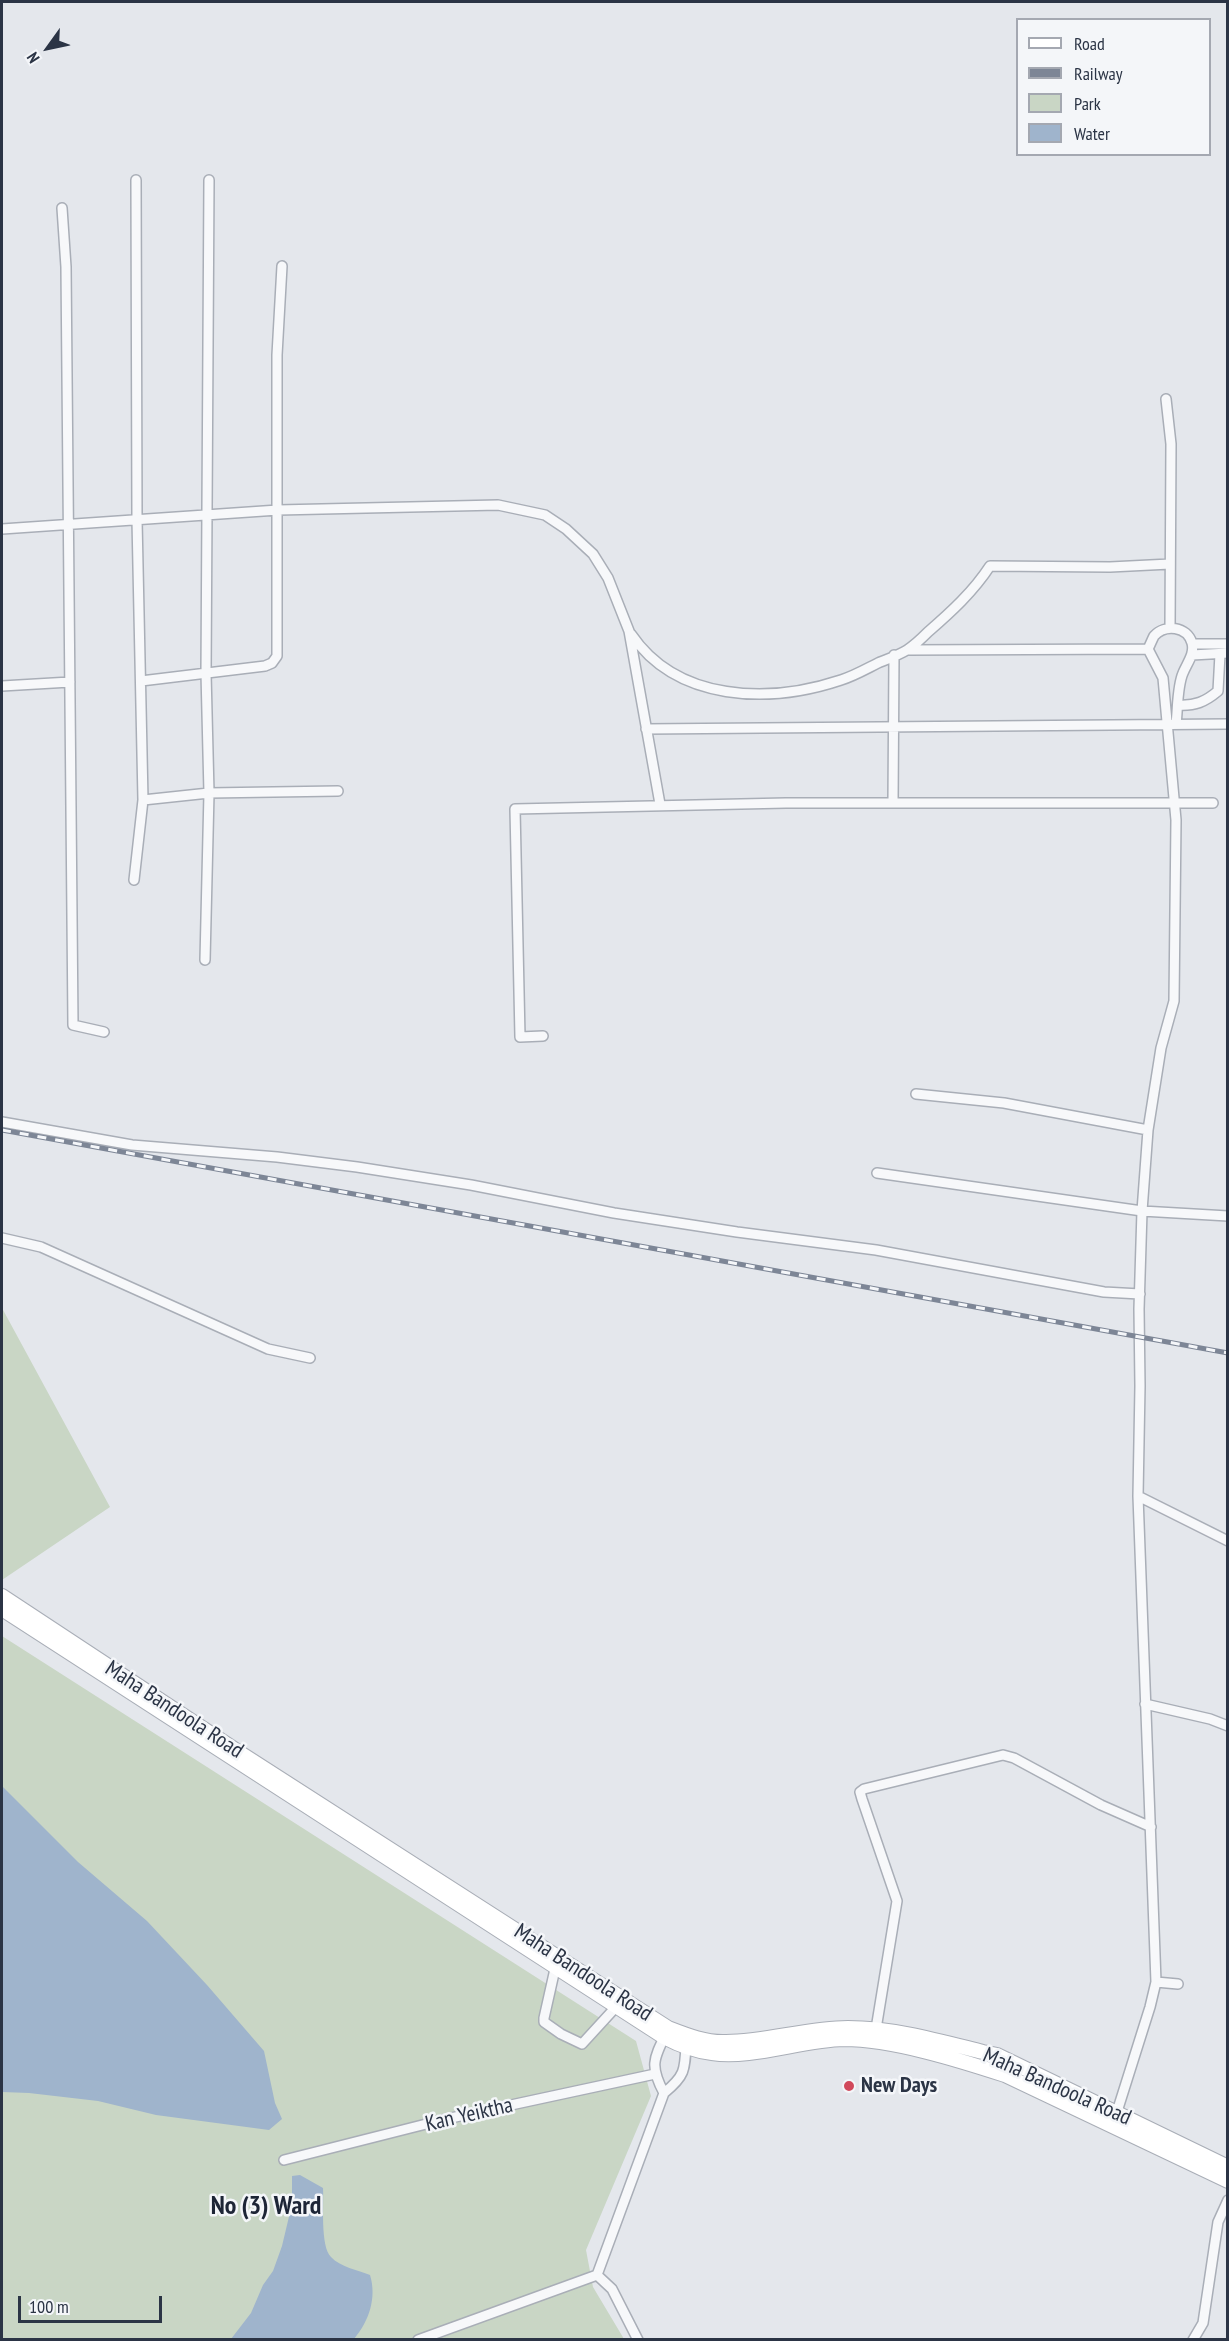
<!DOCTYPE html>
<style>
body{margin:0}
#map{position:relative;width:1229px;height:2341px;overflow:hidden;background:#e4e7ec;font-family:"PT Sans Narrow",sans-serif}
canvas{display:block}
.frame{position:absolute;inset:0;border:3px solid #2b3445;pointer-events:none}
.legend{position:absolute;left:1016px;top:18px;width:195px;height:138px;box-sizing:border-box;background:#f4f6f9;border:2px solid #a4a8b1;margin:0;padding:8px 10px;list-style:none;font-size:18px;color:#2b3445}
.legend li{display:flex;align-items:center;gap:12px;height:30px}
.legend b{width:30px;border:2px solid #a4a8b1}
.north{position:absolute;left:18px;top:18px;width:60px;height:60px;-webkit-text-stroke:4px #f4f6f9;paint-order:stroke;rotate:237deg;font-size:16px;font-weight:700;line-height:24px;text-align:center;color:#2b3445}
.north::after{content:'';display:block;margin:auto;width:21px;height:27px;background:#2b3445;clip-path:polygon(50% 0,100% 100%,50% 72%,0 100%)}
.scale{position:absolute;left:18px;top:2296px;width:144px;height:27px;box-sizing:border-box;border:3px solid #2b3445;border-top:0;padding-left:8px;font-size:18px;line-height:21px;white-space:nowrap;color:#2b3445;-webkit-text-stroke:4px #f4f6f9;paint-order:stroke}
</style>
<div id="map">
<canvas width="1229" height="2341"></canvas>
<div class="frame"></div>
<ul class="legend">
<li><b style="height:8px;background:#fff"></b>Road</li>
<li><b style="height:8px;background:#7d8696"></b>Railway</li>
<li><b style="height:16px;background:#c9d6c5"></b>Park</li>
<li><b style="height:16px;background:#9fb4cc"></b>Water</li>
</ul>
<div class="north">N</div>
<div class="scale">100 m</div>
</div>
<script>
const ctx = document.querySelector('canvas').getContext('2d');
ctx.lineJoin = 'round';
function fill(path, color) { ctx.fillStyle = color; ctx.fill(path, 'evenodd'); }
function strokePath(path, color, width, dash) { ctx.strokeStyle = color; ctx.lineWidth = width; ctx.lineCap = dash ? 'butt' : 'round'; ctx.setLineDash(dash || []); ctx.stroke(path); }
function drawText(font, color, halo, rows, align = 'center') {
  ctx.font = font + ' "PT Sans Narrow",sans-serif'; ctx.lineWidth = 5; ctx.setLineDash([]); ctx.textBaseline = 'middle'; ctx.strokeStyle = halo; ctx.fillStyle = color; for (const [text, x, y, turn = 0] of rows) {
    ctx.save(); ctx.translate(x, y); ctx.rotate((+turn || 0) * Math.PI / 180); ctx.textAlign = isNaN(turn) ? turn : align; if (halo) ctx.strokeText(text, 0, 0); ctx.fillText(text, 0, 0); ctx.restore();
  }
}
const green = new Path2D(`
 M2 1308 110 1507 2 1580Z
 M2 1636 636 2041 651 2096 586 2250 593 2287 624 2339H2Z`);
const water = new Path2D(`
 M2 1786 78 1862 147 1921 207 1985 264 2051 275 2103 282 2119 269 2130 156 2115 98 2101 29 2093 2 2092Z
 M300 2175 323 2188C324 2204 320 2246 331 2257 340 2267 358 2270 370 2275 377 2298 369 2321 354 2339H231L251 2313 263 2285 273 2271 282 2246 292 2204V2176Z`);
const minor = new Path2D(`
 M62 208 66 267 73 1025 104 1032
 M1166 399 1171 444 1170 628
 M2 529 278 510 498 505 545 515 566 529 593 554 608 578 629 631 660 804
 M631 634C677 702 769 704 841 680 854 676 866 669 878 663 888 659 899 655 907 650 915 645 922 638 928 632 951 612 973 592 990 566L1110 567 1170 564
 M1193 644H1228
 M908 650 1148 649
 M1192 655 1228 653
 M141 681 265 666 272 663 277 656V355L282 266
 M2 686 70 682
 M1178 705C1195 706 1205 702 1218 691L1220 654
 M646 729 1228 724
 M143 800 209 793 338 791
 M893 803 894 655
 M134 880 143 800 137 520 136 180
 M205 960 209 793 206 673 209 180
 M543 1036 520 1037 515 809 786 803H1213
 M916 1094 1004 1103 1148 1130
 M2 1122 132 1145 277 1157 357 1167 471 1185 614 1213 737 1232 876 1250 1104 1292 1140 1294
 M877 1173 1142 1211 1228 1216
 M2 1238 41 1247 268 1349 310 1358
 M1138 1496 1228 1541
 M1145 1704 1210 1719 1228 1726
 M555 1969 544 2018V2022L561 2034 582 2044 615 2008
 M1156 1982 1178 1984
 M875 2035 897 1901 862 1799 860 1792 864 1789 1003 1755 1014 1758 1101 1805 1151 1827
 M664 2093C650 2067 653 2059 666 2034
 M664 2093C685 2076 685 2070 686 2044
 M1115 2118 1150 2007 1156 1982 1138 1496 1140 1386 1139 1309 1142 1211 1148 1130 1161 1048 1174 1001 1176 820 1163 678 1148 649C1150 645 1152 640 1154 636 1165 624 1187 626 1192 643 1195 654 1187 663 1183 673 1177 687 1178 708 1176 724
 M284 2160 446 2119 655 2074
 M418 2340 597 2275
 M638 2340 612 2289 597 2275 664 2093
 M1193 2340 1203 2323 1218 2222 1228 2200`);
const secondary = new Path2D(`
 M2 1596 237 1751 668 2028C686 2035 706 2043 726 2042 767 2042 807 2028 848 2028 894 2028 939 2041 983 2052L997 2055 1228 2167
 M2 1609 664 2037C679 2045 694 2051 712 2053 751 2059 802 2040 844 2039 892 2039 959 2060 1005 2075L1228 2181`);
const rail = new Path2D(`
 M2 1130 1228 1353`);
const markers = [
 [849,2086,6,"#d1495b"]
];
const streetNames = [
 ["Maha Bandoola Road",174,1710,33],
 ["Maha Bandoola Road",583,1973,33],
 ["Maha Bandoola Road",1057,2087,24],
 ["Kan Yeiktha",469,2115,-13]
];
const poiNames = [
 ["New Days",861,2086]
];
const quarterNames = [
 ["No (3) Ward",266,2207]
];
fill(green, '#c9d6c5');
fill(water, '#9fb4cc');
strokePath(minor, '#a9aeb7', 12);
strokePath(secondary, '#a9aeb7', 16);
strokePath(minor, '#f7f8fa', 9);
strokePath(secondary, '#fff', 14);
strokePath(rail, '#7d8696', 5);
strokePath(rail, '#f4f6f9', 3, [9]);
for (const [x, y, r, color] of markers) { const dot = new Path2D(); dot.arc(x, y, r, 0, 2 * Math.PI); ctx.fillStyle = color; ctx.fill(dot); strokePath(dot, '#f4f6f9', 2); }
drawText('22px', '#2b3445', '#f4f6f9', streetNames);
drawText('bold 22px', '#2b3445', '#f4f6f9', poiNames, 'left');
drawText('bold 26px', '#1d2536', '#f4f6f9', quarterNames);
</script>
